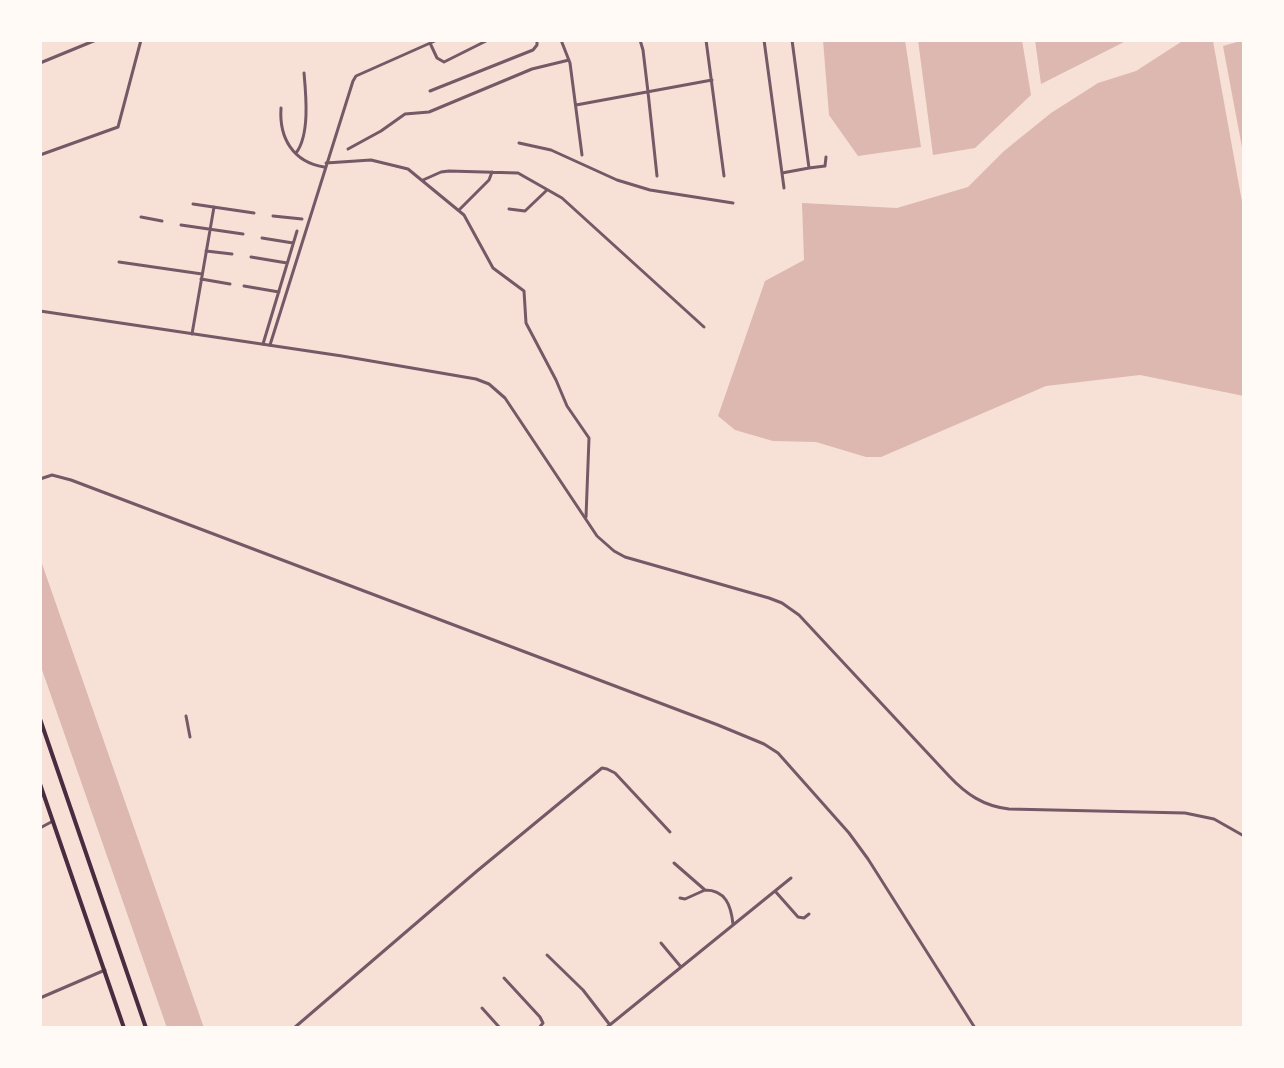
<!DOCTYPE html>
<style>
body{margin:0}
#map{position:relative;width:1284px;height:1068px;overflow:hidden;background:#f7e1d7;font-family:"Asap Condensed",sans-serif}
canvas{display:block}
.frame{position:absolute;inset:0;border:42px solid #fffaf5;pointer-events:none}
</style>
<div id="map">
<canvas width="1284" height="1068"></canvas>
<div class="frame"></div>
</div>
<script>
const ctx = document.querySelector('canvas').getContext('2d');
ctx.lineJoin = 'round';
function fill(path, color) { ctx.fillStyle = color; ctx.fill(path, 'evenodd'); }
function strokePath(path, color, width, dash) { ctx.strokeStyle = color; ctx.lineWidth = width; ctx.lineCap = dash ? 'butt' : 'round'; ctx.setLineDash(dash || []); ctx.stroke(path); }
const water = new Path2D(`
 M823 40H905L921 147 858 156 829 115Z
 M918 40H1022L1031 95 975 148 933 155Z
 M1035 40H1128L1041 84Z
 M1184 40H1216L1213 41 1244 213V396L1140 375 1046 386 881 457H866L816 442 773 441 735 430 718 416 765 281 804 260 802 203 897 208 968 187 1004 151 1051 113 1098 83 1136 71Z
 M1244 40V158L1223 46Z
 M40 558 204 1028H167L40 664Z`);
const minor = new Path2D(`
 M561 40 570 63 582 155
 M640 40 643 50 648 92 657 176
 M706 40 724 176
 M764 40 784 188
 M792 40 809 168 825 166 826 157
 M430 43 437 58 444 62 488 40
 M40 63 96 40
 M430 91 533 50 537 45V40
 M576 105 712 80
 M281 108C279 138 293 162 324 167
 M519 143 551 150 617 180 650 190 733 203
 M348 149 381 131 405 114 429 112 532 69 569 60
 M296 153C310 135 306 95 304 73
 M40 155 118 127 141 40
 M326 163 371 160 408 169 464 215 493 268 524 291 526 323 556 380 567 406 589 438 586 517
 M782 173 809 168
 M423 180 441 172 449 171 518 173 562 198 704 327
 M193 204 254 213
 M509 209 525 211 547 190
 M459 210 489 180 492 172
 M273 216 302 219
 M141 217 162 221
 M181 225 243 234
 M262 238 293 243
 M206 251 232 254
 M251 257 287 263
 M119 262 202 274
 M201 279 230 284
 M244 286 279 292
 M192 334 214 207
 M263 344 297 231
 M270 345 353 81 356 76 437 40
 M40 479 52 475 71 480 718 725 764 744 778 753 849 833 868 859 975 1028
 M186 716 190 737
 M40 828 53 821
 M674 863 705 890C726 890 731 906 733 924
 M775 891 798 917 804 918 809 914
 M680 898 685 899 705 890
 M661 943 681 967
 M547 955 583 990 610 1025
 M504 978 540 1017 543 1023 539 1028
 M40 998 105 970
 M482 1008 500 1028
 M294 1028 477 871 602 768 607 769 615 773 670 832
 M606 1028 791 878`);
const tertiary = new Path2D(`
 M40 311 342 356 476 379 489 384 505 398 597 536 614 551 625 557 769 598 782 603 799 615 949 776C966 794 983 806 1009 809L1185 813 1214 819 1244 836`);
const trunk = new Path2D(`
 M40 719 146 1028
 M40 784 124 1028`);
fill(water, '#dcb8b0');
strokePath(minor, '#755966', 3);
strokePath(tertiary, '#755966', 3);
strokePath(trunk, '#4a2c40', 4);
</script>
